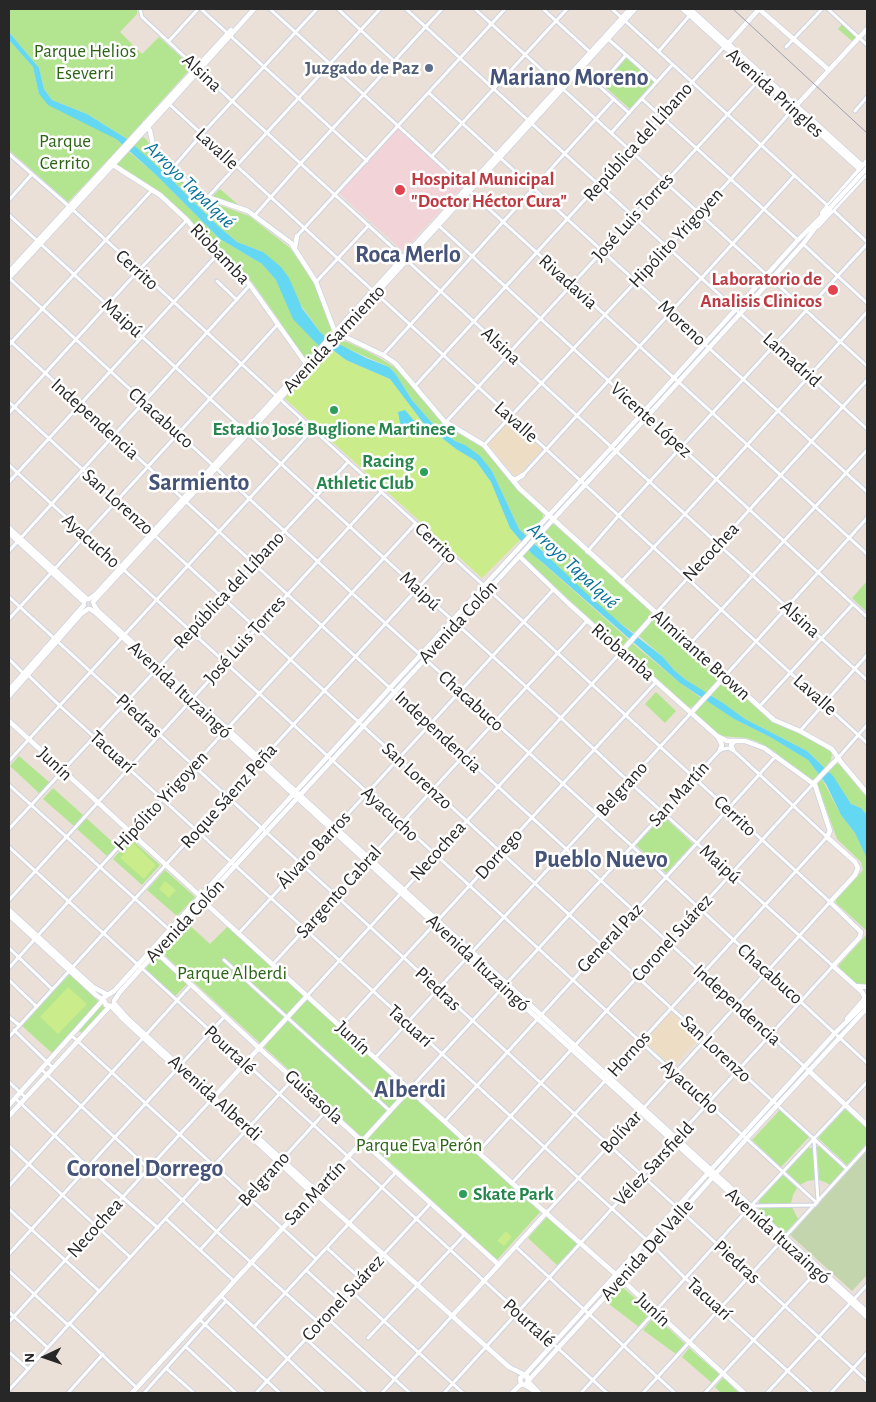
<!DOCTYPE html>
<meta charset="utf-8">
<style>
body{margin:0}
#map{position:relative;width:876px;height:1402px;overflow:hidden;background:#eae0d7;font-family:"Alegreya Sans",sans-serif}
canvas{display:block}
.frame{position:absolute;inset:0;border:10px solid #272727;pointer-events:none}
.north{position:absolute;left:20px;top:1332px;width:50px;height:50px;-webkit-text-stroke:4px #fff;paint-order:stroke;rotate:267deg;font-size:14px;font-weight:700;line-height:20px;text-align:center;color:#272727}
.north::after{content:'';display:block;margin:auto;width:18px;height:22px;background:#272727;clip-path:polygon(50% 0,100% 100%,50% 72%,0 100%)}
</style>
<div id="map">
<canvas width="876" height="1402"></canvas>
<div class="frame"></div>
<div class="north">N</div>
</div>
<script>
const ctx = document.querySelector('canvas').getContext('2d');
ctx.lineJoin = 'round';
function fill(path, color) { ctx.fillStyle = color; ctx.fill(path, 'evenodd'); }
function strokePath(path, color, width, dash) { ctx.strokeStyle = color; ctx.lineWidth = width; ctx.lineCap = dash ? 'butt' : 'round'; ctx.setLineDash(dash || []); ctx.stroke(path); }
function drawText(font, color, halo, rows, align = 'center') {
  ctx.font = font + ' "Alegreya Sans",sans-serif'; ctx.lineWidth = 5; ctx.setLineDash([]); ctx.textBaseline = 'middle'; ctx.strokeStyle = halo; ctx.fillStyle = color; for (const [text, x, y, turn = 0] of rows) {
    ctx.save(); ctx.translate(x, y); ctx.rotate((+turn || 0) * Math.PI / 180); ctx.textAlign = isNaN(turn) ? turn : align; if (halo) ctx.strokeText(text, 0, 0); ctx.fillText(text, 0, 0); ctx.restore();
  }
}
const education = new Path2D(`
 M509 421 514 422 541 447 542 450 518 475H514L490 447 489 443Z
 M670 1011 699 1038 673 1067 644 1041Z`);
const medical = new Path2D(`
 M397 128 462 187 403 251 339 193Z`);
const green = new Path2D(`
 M9 9H137V14L120 32 142 54 159 37 192 67 127 139 87 114 52 100 44 89 39 68 9 32Z
 M842 24 856 37 852 41 838 29Z
 M9 40 33 67 39 94 116 139 122 145 68 202 9 150Z
 M627 57 654 81 630 109 603 85Z
 M143 137C151 141 150 152 155 159L203 199 249 216 290 248 315 284 331 329V333L327 338 320 332 263 252 237 242 218 226 166 174 133 145Z
 M128 151 155 174 220 239 262 264 276 280 283 293 286 303 319 346 307 359H304L277 317 252 282 229 258 217 252 191 221 154 188 117 165V162Z
 M220 189 241 207 212 197Z
 M336 340C348 339 388 362 398 370L443 424 483 448 513 484 543 514V518L526 535 519 529 492 471 465 445 455 441 432 423 412 400 395 373 389 367 337 344 334 342Z
 M552 524 555 525 650 611 651 615 634 633C597 609 566 574 535 543Z
 M528 550 628 639 623 645H618L524 558V554Z
 M867 581V612L852 598Z
 M655 618H658L719 674V678L706 693 686 680 674 670 663 657 639 636Z
 M632 643 680 683 701 698 692 707 689 708 628 652V648Z
 M724 681 728 682 772 722 797 732 827 749 832 753 831 760 825 768 807 751 745 719 711 695Z
 M656 692 676 711 665 723 645 704Z
 M706 700 734 719 770 737 808 760 819 775 813 780 807 778 775 752 758 742 747 738 720 736 695 714V711Z
 M19 756 50 783 40 794 10 766Z
 M835 764H839L867 798V815L861 808 851 804 828 771Z
 M822 779 841 815 855 833 867 859V931L836 903V900L863 870 861 862 837 839 818 786V783Z
 M53 788 83 815 74 826 43 799Z
 M662 815 693 844 666 873 636 845Z
 M86 818 117 846 107 856 77 829Z
 M131 839 160 865 142 885 113 859Z
 M165 870 195 897 177 916 147 890Z
 M186 922 210 944 228 926 304 996 261 1044 160 951Z
 M867 934V986L857 985 839 968V965Z
 M158 955 188 983 175 996 145 969Z
 M69 974 99 1002 52 1053 21 1025Z
 M307 999 407 1090 363 1138 264 1047Z
 M101 1005 105 1008 82 1033 79 1031Z
 M410 1093 540 1212 497 1260 366 1140Z
 M845 1109 867 1129V1143L847 1165 818 1138Z
 M780 1110 809 1137 781 1167 752 1140Z
 M820 1146 845 1170 830 1185 825 1182 819 1180 817 1147Z
 M808 1148H813L815 1180 807 1181 800 1185 785 1171Z
 M783 1175 797 1188 793 1195 791 1203 759 1204V1200Z
 M792 1207 798 1219 784 1234 760 1212 759 1208Z
 M547 1217 577 1244 557 1265 528 1238Z
 M620 1285 651 1312 639 1327 605 1301Z
 M655 1316 685 1344 676 1354 643 1330Z
 M689 1348 720 1375 712 1383 682 1357Z
 M723 1378 739 1393H721L715 1387Z`);
const cemetery = new Path2D(`
 M867 1150V1275L852 1291 790 1235Z`);
const pitch = new Path2D(`
 M329 347 346 360 390 379 424 424 456 449 476 461 491 482 510 528 520 540 482 578 282 396Z
 M133 843 156 865 144 879 120 858Z
 M165 881 176 890 169 898 159 889Z
 M68 987 87 1004 58 1034 40 1017Z
 M506 1231 512 1237 504 1246 497 1241Z`);
const water = new Path2D(`
 M9 32 39 68 44 89 52 100 87 114 127 139 166 174 218 226 237 242 263 252 281 267 289 278 302 308 320 332 327 338 366 358 389 367 395 373 412 400 432 423 455 441 465 445 480 456 492 471 519 529 584 591 622 625 663 657 674 670 686 680 723 703 745 719 807 751 833 776 851 804 861 808 867 815V859L855 833 841 815 826 784 808 760 770 737 734 719 680 683 543 563 532 554 510 528 491 482 476 461 456 449 424 424 390 379 346 360 329 347 319 346 293 319 276 280 262 264 220 239 155 174 116 139 48 105 39 94 33 67 9 40Z
 M405 410 421 429 413 437 408 429 400 423 398 412Z`);
const street = new Path2D(`
 M140 9 142 17 232 101 867 680
 M201 9 367 161
 M270 9 867 554
 M338 9 394 61
 M406 9 867 429
 M475 9 867 366
 M543 9 590 52
 M612 9 828 206
 M828 9 867 45
 M607 38 657 82
 M169 41 198 9
 M786 47 822 9
 M659 51 690 15
 M580 69 629 113
 M599 86 626 55
 M429 93 867 492
 M642 99 798 240
 M168 103 867 743
 M855 111 867 97
 M611 133 673 64
 M9 154 72 209 830 902 640 1112 547 1212
 M432 156 567 9
 M171 170 202 134 317 9
 M208 197 380 9
 M9 200 32 174
 M833 210 867 242
 M9 215 418 589 561 718 628 781 833 966 444 1393
 M255 215 301 163 442 9
 M438 225 867 617
 M297 236 505 9
 M803 244 867 303
 M9 278 352 593 632 846 867 1063
 M217 281 237 300
 M316 282 369 225
 M9 340 805 1067
 M9 345 152 190
 M383 355 614 99
 M415 386 724 47
 M9 402 847 1169
 M9 413 138 271 187 220
 M446 422 760 79
 M484 445 731 179 793 109
 M9 465 817 1203
 M523 475 794 176
 M9 482 217 255
 M9 551 250 285
 M587 552 619 515 867 244
 M621 582 685 514 867 312
 M9 597 867 1381
 M656 613 867 380
 M9 619 278 324
 M690 644 867 450
 M9 659 23 673 28 675 60 706 652 1245 685 1278 812 1393
 M725 676 867 518
 M759 707 853 604
 M800 731 867 655
 M838 758 867 725
 M9 761 312 430
 M9 785 173 933
 M9 829 348 462
 M9 847 607 1393
 M9 900 381 492
 M238 934 553 590
 M9 948 52 989
 M224 960 390 1111
 M273 964 587 621
 M9 968 68 902 416 523
 M9 980 36 1006
 M307 996 622 651
 M9 1017 19 1025
 M341 1026 656 682
 M14 1030 52 1067
 M72 1036 316 1259
 M9 1037 448 555
 M375 1058 691 713
 M41 1069 216 1231 319 1323
 M9 1082 25 1097
 M410 1089 720 750 728 748 733 750 827 837 512 1183
 M15 1098 88 1167 158 1228
 M445 1121 776 756
 M814 1140 818 1201
 M9 1146 130 1257
 M478 1152 813 784
 M9 1186 191 985
 M752 1206 815 1205
 M9 1209 99 1291
 M166 1219 234 1281
 M516 1247 675 1393
 M327 1248 361 1279
 M200 1250 327 1110
 M9 1254 225 1016
 M306 1270 340 1301
 M9 1271 68 1325
 M351 1291 463 1393
 M221 1296 324 1393
 M9 1312 47 1347
 M326 1317 410 1393
 M199 1319 280 1393
 M9 1322 211 1100
 M69 1323 137 1388
 M254 1327 397 1171
 M368 1338 465 1234
 M306 1339 366 1393
 M186 1347 236 1393
 M9 1352 28 1369
 M167 1369 194 1393
 M9 1390 293 1079
 M68 1393 103 1354
 M144 1393 226 1301
 M256 1393 431 1203
 M382 1393 452 1316
 M581 1393 749 1208 867 1082
 M643 1393 867 1147
 M705 1393 818 1270
 M767 1393 867 1285
 M831 1393 867 1353`);
const secondary = new Path2D(`
 M683 9 867 176
 M690 9 867 170
 M759 9 829 70
 M727 45 759 9
 M795 107 867 29
 M145 123 150 131 155 154 167 167 207 197 248 211 291 243 316 282 335 332 383 355 395 363 444 421 484 445 520 489 774 720 800 731 832 749 841 762 867 793
 M110 163 160 195 187 220 214 252 234 267 250 285 307 365
 M822 213 867 161
 M818 226 867 173
 M295 247 297 236
 M9 272 231 30
 M9 278 169 104 254 9
 M512 478 515 480 523 475
 M9 528 87 599
 M9 533 84 602
 M519 556 569 604 717 736 727 741H745L764 748 815 785 830 831 827 837 855 862 858 868 855 875 830 902 861 932 860 937 833 966 862 992 865 998
 M89 599 96 594 630 9
 M93 602 336 338 635 9
 M94 605 98 611 867 1312
 M90 609 96 613 537 1018 867 1317
 M622 651 655 614
 M9 690 84 605
 M9 696 81 614 88 609
 M691 713 725 676
 M9 721 200 896 203 901 512 1183 621 1279 744 1393
 M718 737 722 745 720 750
 M733 750 731 745 735 741
 M813 784 838 758
 M9 910 93 987 108 995
 M9 915 96 995 103 1000
 M155 951 259 1048 499 1265
 M856 986 867 987
 M114 1001 120 992 156 952 616 451 803 244 819 223
 M114 1003 127 1018 313 1188 315 1193
 M847 1019 867 996
 M808 1070 867 1125
 M213 1098 307 996
 M9 1105 103 1000
 M9 1116 110 1006
 M452 1316 547 1212
 M523 1376 520 1378 521 1384 525 1385 528 1381 527 1376 509 1367 315 1193H312L122 1018 111 1006 106 1005 103 998 114 991 390 688 612 447 798 240 830 208
 M524 1376 835 1033 867 1002
 M529 1380 682 1212 747 1138 867 1008
 M528 1381 539 1393
 M525 1385 537 1393
 M132 1393 410 1089
 M512 1393 521 1384`);
const rail = new Path2D(`
 M733 9 867 133`);
const secondaryBridge = new Path2D(`
 M830 208 867 168`);
const markers = [
 [429,68,5,"#5c6f8a"],
 [400,190,6,"#e0444e"],
 [833,290,6,"#e0444e"],
 [334,410,5,"#2e9e5b"],
 [424,472,5,"#2e9e5b"],
 [463,1194,5,"#2e9e5b"]
];
const parkNames = [
 ["Parque Helios",85,51],
 ["Eseverri",85,73],
 ["Parque",65,141],
 ["Cerrito",65,163],
 ["Parque Alberdi",232,973],
 ["Parque Eva Perón",419,1145]
];
const serviceNames = [
 ["Juzgado de Paz",419,68]
];
const streetNames = [
 ["Alsina",202,73,43],
 ["Avenida Pringles",775,93,42],
 ["República del Líbano",638,142,-48],
 ["Lavalle",217,149,43],
 ["José Luis Torres",633,217,-48],
 ["Hipólito Yrigoyen",676,238,-47],
 ["Riobamba",220,254,46],
 ["Cerrito",137,270,42],
 ["Rivadavia",568,282,42],
 ["Maipú",122,318,42],
 ["Moreno",682,323,43],
 ["Avenida Sarmiento",334,339,-47],
 ["Alsina",501,346,43],
 ["Lamadrid",792,360,42],
 ["Chacabuco",161,418,42],
 ["Independencia",95,419,42],
 ["Vicente López",651,420,42],
 ["Lavalle",516,422,42],
 ["San Lorenzo",118,502,42],
 ["Ayacucho",91,541,42],
 ["Cerrito",436,543,43],
 ["Necochea",711,552,-47],
 ["República del Líbano",229,590,-47],
 ["Maipú",420,591,43],
 ["Alsina",800,619,42],
 ["Avenida Colón",458,622,-47],
 ["José Luis Torres",245,640,-48],
 ["Riobamba",623,652,41],
 ["Almirante Brown",701,655,42],
 ["Avenida Ituzaingó",180,690,43],
 ["Lavalle",815,695,42],
 ["Chacabuco",471,701,42],
 ["Piedras",139,716,43],
 ["Independencia",438,732,43],
 ["Tacuarí",112,752,42],
 ["Junín",55,764,43],
 ["San Lorenzo",417,776,43],
 ["Belgrano",622,789,-48],
 ["San Martín",679,794,-48],
 ["Roque Sáenz Peña",229,796,-48],
 ["Hipólito Yrigoyen",161,801,-47],
 ["Ayacucho",390,814,43],
 ["Cerrito",735,816,43],
 ["Álvaro Barros",314,850,-47],
 ["Necochea",438,851,-48],
 ["Dorrego",499,854,-48],
 ["Maipú",720,864,42],
 ["Sargento Cabral",339,892,-48],
 ["Avenida Colón",185,921,-47],
 ["General Paz",610,938,-47],
 ["Coronel Suárez",672,938,-48],
 ["Avenida Ituzaingó",478,963,43],
 ["Chacabuco",770,974,42],
 ["Piedras",438,989,43],
 ["Independencia",737,1005,42],
 ["Tacuarí",410,1026,42],
 ["Junín",353,1038,43],
 ["San Lorenzo",716,1049,43],
 ["Pourtalé",230,1050,43],
 ["Hornos",629,1054,-48],
 ["Ayacucho",690,1087,42],
 ["Guisasola",314,1097,42],
 ["Avenida Alberdi",215,1098,42],
 ["Bolívar",621,1132,-47],
 ["Vélez Sarsfield",654,1164,-47],
 ["Belgrano",264,1179,-48],
 ["San Martín",315,1193,-47],
 ["Necochea",95,1228,-48],
 ["Avenida Ituzaingó",778,1236,42],
 ["Avenida Del Valle",647,1250,-48],
 ["Piedras",737,1262,42],
 ["Coronel Suárez",343,1298,-47],
 ["Tacuarí",709,1299,42],
 ["Junín",653,1310,43],
 ["Pourtalé",529,1323,42]
];
const healthNames = [
 ["Hospital Municipal",411,179],
 ["\"Doctor Héctor Cura\"",411,201],
 ["Laboratorio de",822,279,"right"],
 ["Analisis Clinicos",822,301,"right"]
];
const leisureNames = [
 ["Estadio José Buglione Martinese",334,429],
 ["Racing",414,461,"right"],
 ["Athletic Club",414,483,"right"],
 ["Skate Park",473,1194,"left"]
];
const waterNames = [
 ["Arroyo Tapalqué",190,185,44],
 ["Arroyo Tapalqué",573,566,43]
];
const districtNames = [
 ["Mariano Moreno",569,78],
 ["Roca Merlo",408,255],
 ["Sarmiento",199,483],
 ["Pueblo Nuevo",601,860],
 ["Alberdi",410,1090],
 ["Coronel Dorrego",145,1169]
];
fill(education, '#edddc5');
fill(medical, '#f2d3d7');
fill(green, '#b3e490');
fill(cemetery, '#c3d5ad');
fill(pitch, '#caec8b');
fill(water, '#64d7f2');
strokePath(street, '#ccd2e1', 5);
strokePath(secondary, '#ccd2e1', 6);
strokePath(street, '#fff', 3);
strokePath(secondary, '#fff', 4.5);
strokePath(rail, '#9a9fb2', 1);
strokePath(secondaryBridge, '#ccd2e1', 6, []);
strokePath(secondaryBridge, '#fff', 4.5);
for (const [x, y, r, color] of markers) { const dot = new Path2D(); dot.arc(x, y, r, 0, 2 * Math.PI); ctx.fillStyle = color; ctx.fill(dot); strokePath(dot, '#fff', 2); }
drawText('19px', '#2c6416', '#fff', parkNames);
drawText('bold 19px', '#4e5e75', '#fff', serviceNames, 'right');
drawText('19px', '#272727', '#fff', streetNames);
drawText('bold 19px', '#be3a42', '#fff', healthNames, 'left');
drawText('bold 19px', '#27864d', '#fff', leisureNames);
drawText('italic 20px', '#087299', '#fff', waterNames);
drawText('bold 24px', '#465378', '#fff', districtNames);
</script>
